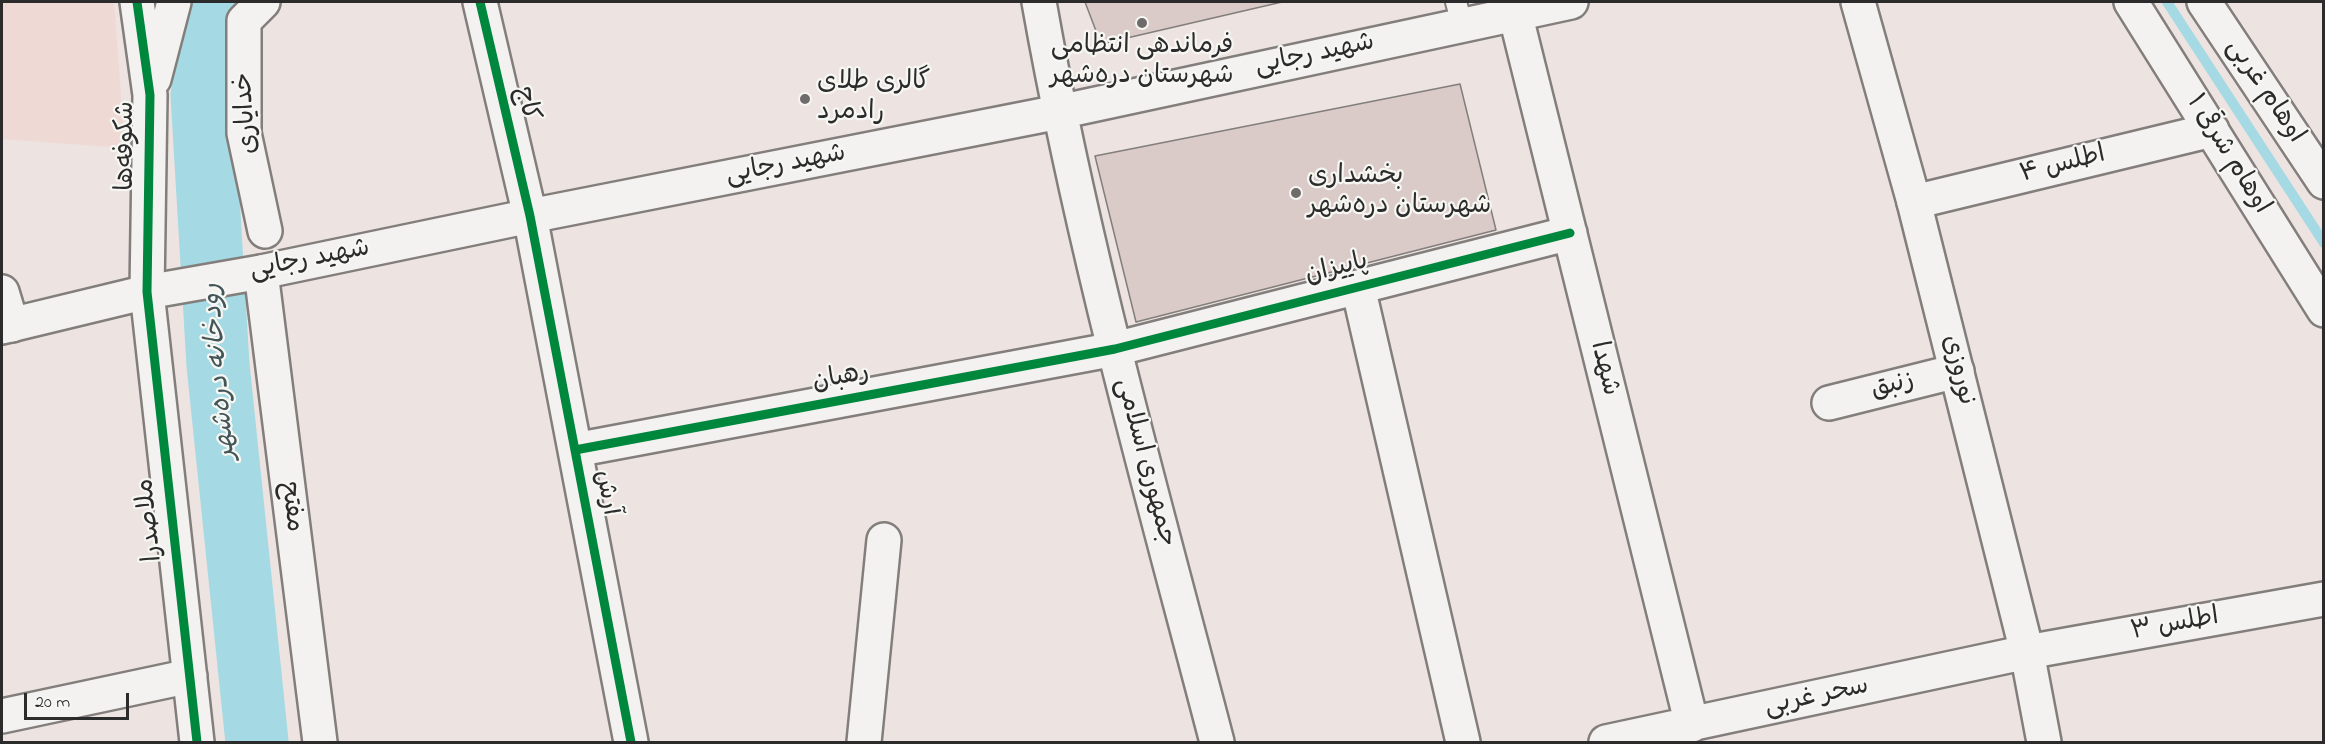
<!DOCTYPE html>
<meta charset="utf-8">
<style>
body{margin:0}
#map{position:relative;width:2325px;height:744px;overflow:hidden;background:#ede3e0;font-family:"Indie Flower",sans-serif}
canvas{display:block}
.frame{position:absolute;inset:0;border:3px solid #2b2b2b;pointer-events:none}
.scale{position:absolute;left:24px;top:693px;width:105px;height:27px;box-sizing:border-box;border:3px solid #2b2b2b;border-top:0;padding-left:8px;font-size:18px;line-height:21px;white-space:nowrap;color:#2b2b2b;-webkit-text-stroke:4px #f6f6f2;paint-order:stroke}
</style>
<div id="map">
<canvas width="2325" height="744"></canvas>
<div class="frame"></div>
<div class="scale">20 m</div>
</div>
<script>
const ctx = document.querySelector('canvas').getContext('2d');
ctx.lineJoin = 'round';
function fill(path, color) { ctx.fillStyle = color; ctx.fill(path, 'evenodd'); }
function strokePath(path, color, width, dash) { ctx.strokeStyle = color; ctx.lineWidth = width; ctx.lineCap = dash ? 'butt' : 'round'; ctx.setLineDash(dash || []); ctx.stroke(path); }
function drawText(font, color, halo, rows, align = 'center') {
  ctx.font = font + ' "Indie Flower","Playpen Sans Arabic",sans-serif'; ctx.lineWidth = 4.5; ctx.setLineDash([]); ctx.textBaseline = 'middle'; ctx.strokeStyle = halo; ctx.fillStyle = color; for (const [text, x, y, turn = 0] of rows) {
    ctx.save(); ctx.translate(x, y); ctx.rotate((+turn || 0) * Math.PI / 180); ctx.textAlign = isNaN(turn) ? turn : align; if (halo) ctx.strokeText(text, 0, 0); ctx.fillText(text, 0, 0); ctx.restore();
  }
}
const built = new Path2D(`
 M2 2H114L125 148 2 139Z`);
const stream = new Path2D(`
 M2167 2 2324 243`);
const river = new Path2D(`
 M223 2 202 95 218 365 257 742`);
const building = new Path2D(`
 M1085 2H1282L1101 44Z
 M1460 84 1496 230 1136 322 1095 156Z`);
const lane = new Path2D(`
 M1456 2 1462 24`);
const street = new Path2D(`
 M137 2 150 95 147 292 197 742
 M263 2 244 21V133L265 231
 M480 2 530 216 631 742
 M2131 2 2324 310
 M2204 2 2324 182
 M1515 13 1692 725
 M154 79 174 2
 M1914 202 2212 130
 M261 272 320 742
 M1358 287 1463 742
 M2 292 12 325
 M1829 403 1957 371
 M575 450 1115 349 1570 233
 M2 716 190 676
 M864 742 884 540
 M1606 742 2027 652 2324 599`);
const secondary = new Path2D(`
 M1039 2C1083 251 1153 497 1217 742
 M1858 2 1914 202 2027 652 2044 742
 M2 327 147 292 261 272 530 216 1059 112 1571 2`);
const cycleway = new Path2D(`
 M137 2 150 95 147 292 197 742
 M480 2 530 216 631 742
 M575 450 1115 349 1570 233`);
const markers = [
 [1142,23,6,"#6f6b6a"],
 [805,99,6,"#6f6b6a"],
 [1296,193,6,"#6f6b6a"]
];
const poiNames = [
 ["فرماندهی انتظامی",1142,48,"center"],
 ["شهرستان دره‌شهر",1142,78,"center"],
 ["گالری طلای",817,84],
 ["رادمرد",817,114],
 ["بخشداری",1308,178],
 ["شهرستان دره‌شهر",1308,208]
];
const streetNames = [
 ["شهید رجایی",1315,56,-12],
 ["اوهام غربی",2264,92,56],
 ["کاج",525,104,77],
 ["خدایاری",248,113,-94],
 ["شکوفه‌ها",128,146,-90],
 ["۱ اوهام شرقی",2227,155,58],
 ["شهید رجایی",786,166,-11],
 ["اطلس ۴",2063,166,-14],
 ["شهید رجایی",310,261,-11],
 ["پاییزان",1337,270,-14],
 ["شهدا",1603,369,76],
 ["نوروزی",1957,371,76],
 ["رهبان",841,379,-11],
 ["زنبق",1893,387,-14],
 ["جمهوری اسلامی",1144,463,75],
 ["آرش",605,493,79],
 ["مفتح",290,507,83],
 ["ملاصدرا",151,520,-96],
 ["اطلس ۳",2175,626,-10],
 ["سحر غربی",1817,698,-12]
];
const waterNames = [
 ["رودخانه دره‌شهر",221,371,-95]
];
fill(built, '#eed9d4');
strokePath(stream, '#a5d9e3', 10);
strokePath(river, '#a5d9e3', 63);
fill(building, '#dacbc8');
strokePath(building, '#827e7c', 1.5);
strokePath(lane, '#827e7c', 24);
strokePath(street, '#827e7c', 38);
strokePath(secondary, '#827e7c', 38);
strokePath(lane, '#f4f2f0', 20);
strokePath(street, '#f4f2f0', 33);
strokePath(secondary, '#f4f2f0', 33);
strokePath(cycleway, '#00873e', 9);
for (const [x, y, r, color] of markers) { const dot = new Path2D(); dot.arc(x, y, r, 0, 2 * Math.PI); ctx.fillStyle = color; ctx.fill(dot); strokePath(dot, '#f6f6f2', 2); }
drawText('26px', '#2b2b2b', '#f6f6f2', poiNames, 'left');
drawText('26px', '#2b2b2b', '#f6f6f2', streetNames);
drawText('italic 27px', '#425659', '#f6f6f2', waterNames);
</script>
